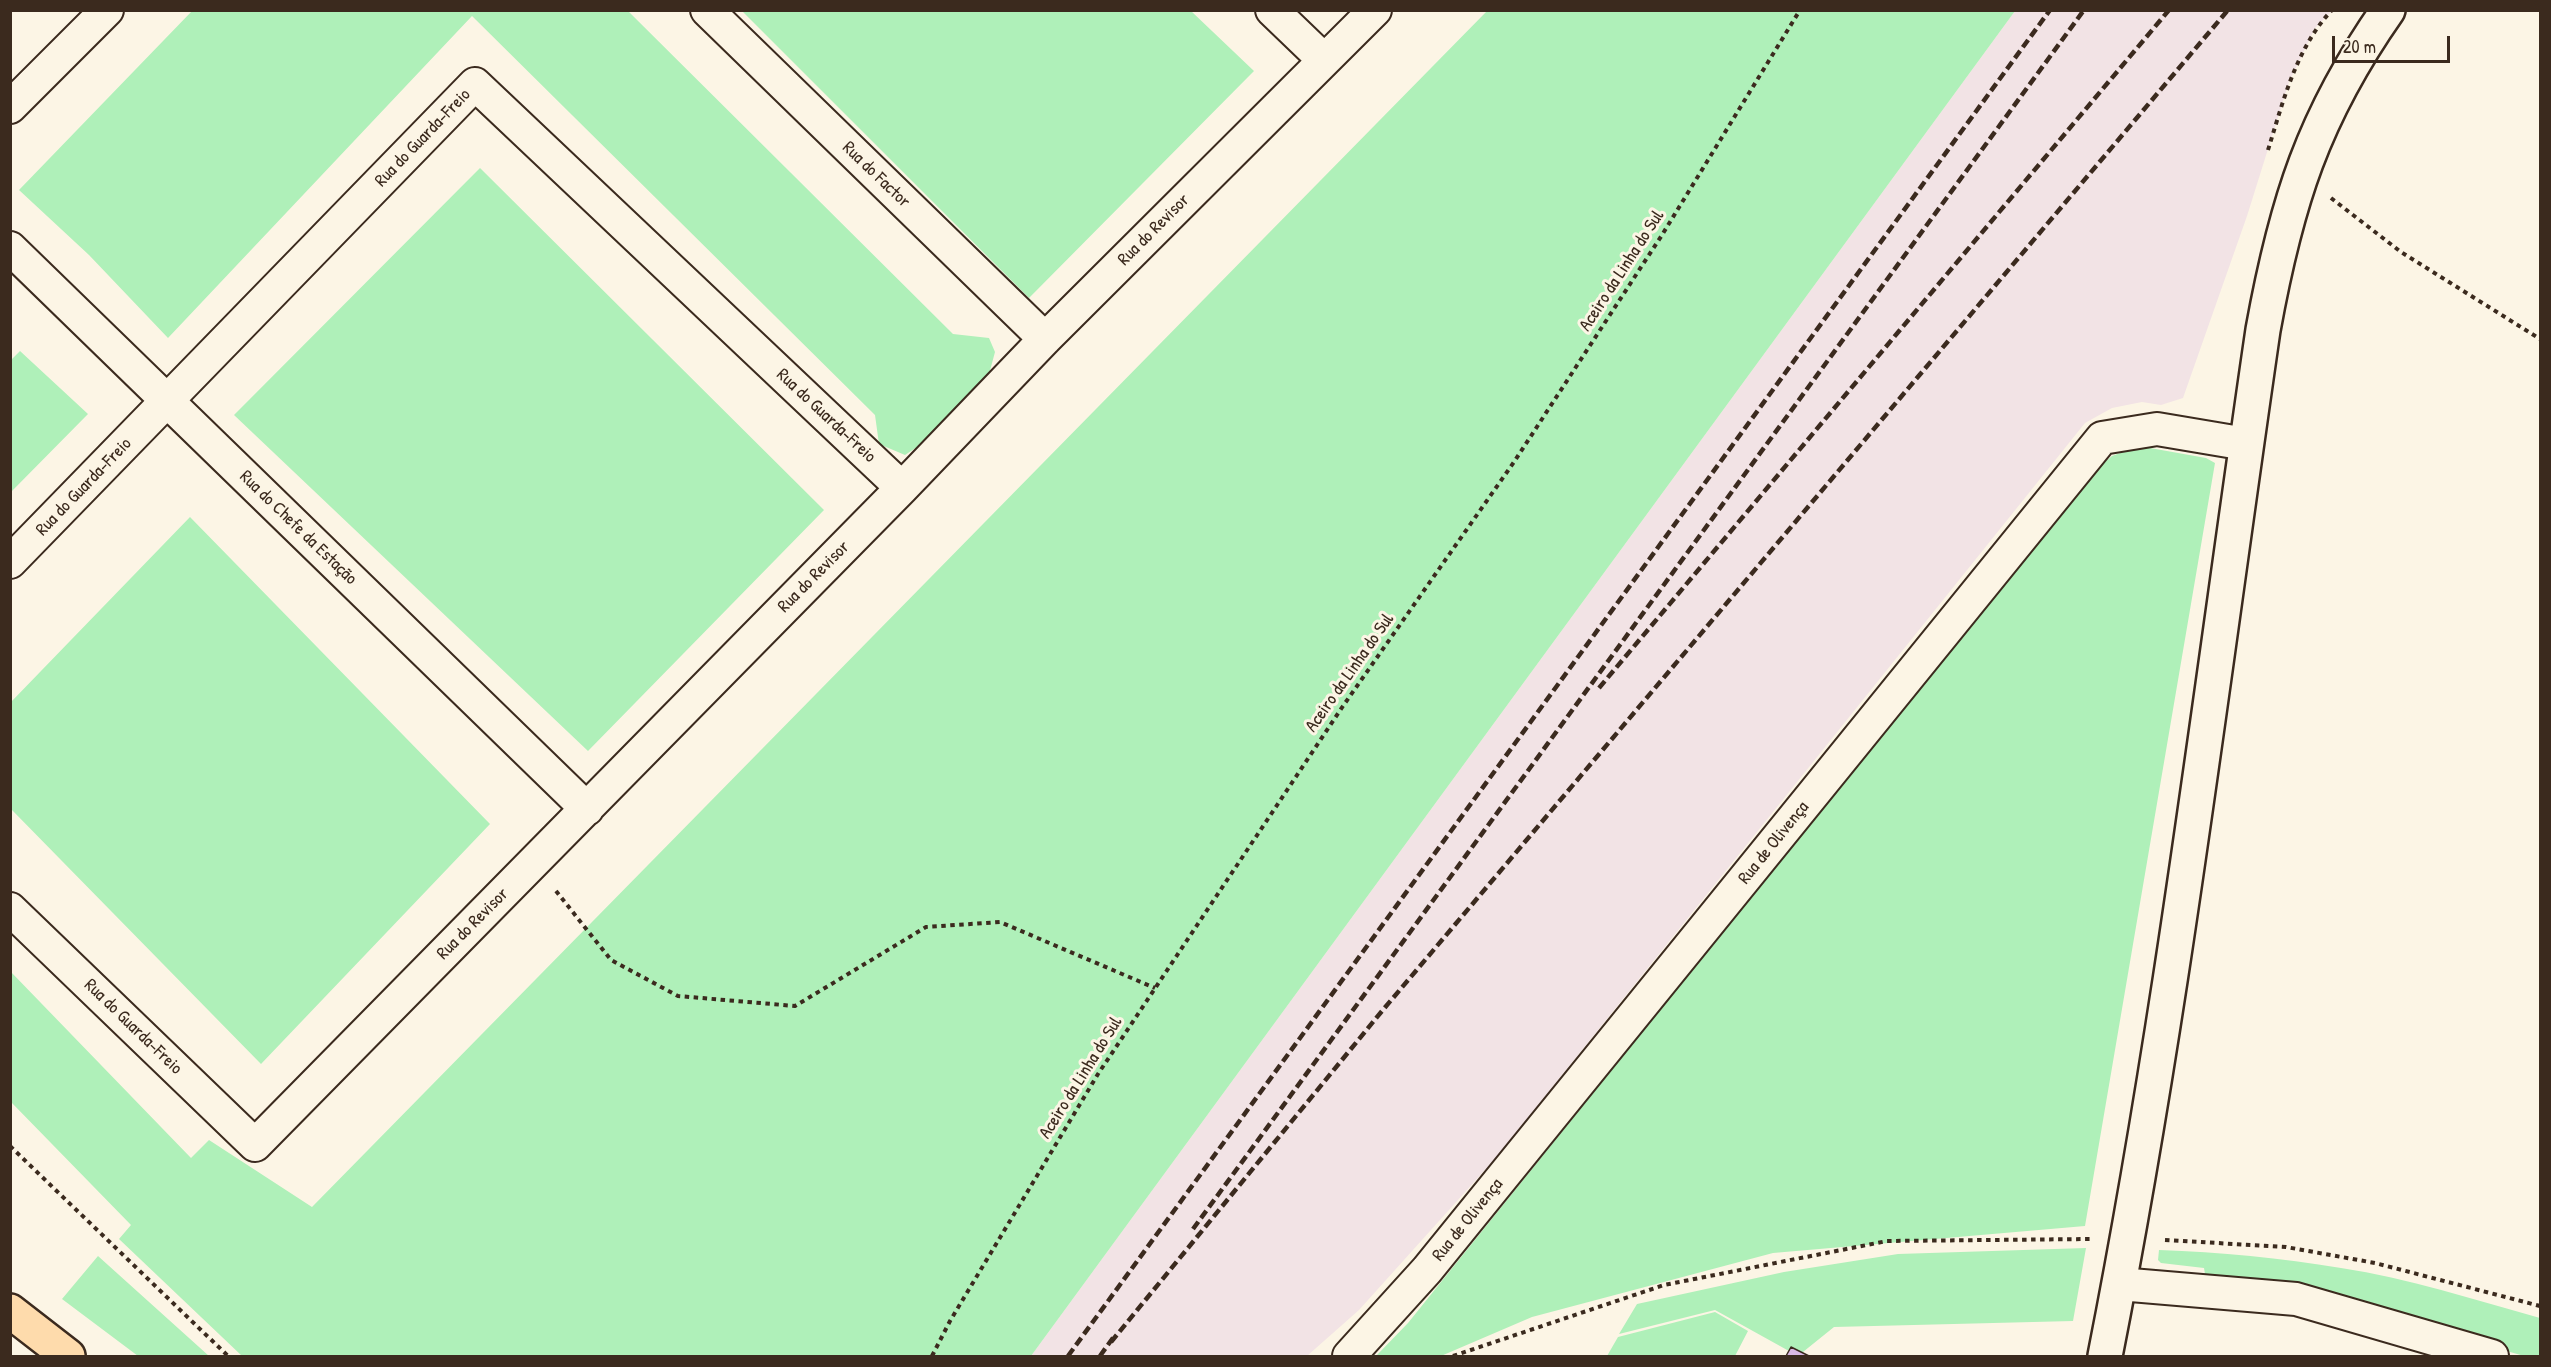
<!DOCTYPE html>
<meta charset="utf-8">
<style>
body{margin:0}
#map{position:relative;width:2551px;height:1367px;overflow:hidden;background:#fcf5e5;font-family:"Patrick Hand",sans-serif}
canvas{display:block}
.frame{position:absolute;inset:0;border:12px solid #3b2a1e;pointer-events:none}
.scale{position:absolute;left:2332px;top:36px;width:118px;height:27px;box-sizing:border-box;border:3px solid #3b2a1e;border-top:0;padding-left:8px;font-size:18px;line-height:21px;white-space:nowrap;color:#3b2a1e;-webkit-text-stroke:4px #fcf5e5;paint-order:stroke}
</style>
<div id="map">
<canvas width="2551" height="1367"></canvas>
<div class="frame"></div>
<div class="scale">20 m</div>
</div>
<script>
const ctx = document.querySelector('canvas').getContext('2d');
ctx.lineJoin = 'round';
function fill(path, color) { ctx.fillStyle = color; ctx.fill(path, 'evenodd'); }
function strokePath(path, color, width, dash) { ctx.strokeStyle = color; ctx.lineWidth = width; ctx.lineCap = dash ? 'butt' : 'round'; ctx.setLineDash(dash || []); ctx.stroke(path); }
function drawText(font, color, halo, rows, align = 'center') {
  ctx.font = font + ' "Patrick Hand",sans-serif'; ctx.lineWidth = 6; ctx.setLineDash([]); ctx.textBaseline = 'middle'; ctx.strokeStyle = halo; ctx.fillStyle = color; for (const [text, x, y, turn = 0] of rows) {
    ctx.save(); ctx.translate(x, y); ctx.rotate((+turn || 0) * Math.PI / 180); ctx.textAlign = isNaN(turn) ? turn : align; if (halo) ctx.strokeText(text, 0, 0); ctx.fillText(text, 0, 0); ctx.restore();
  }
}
const built = new Path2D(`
 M2015 11H2332L2315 28 2289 82 2247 216 2183 398 2161 405 2142 402 2112 408 2085 423 1493 1161 1359 1310 1307 1356H1031Z`);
const green = new Path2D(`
 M192 11H628L953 334 989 338 995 352 988 378 917 447 905 455 879 444 875 415 472 16 168 338 89 255 19 190Z
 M742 11H1191L1254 71 1029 298Z
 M1487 11H2015L1031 1356H242L119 1239 131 1225 11 1102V972L191 1158 209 1140 312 1207Z
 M480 168 824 510 588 751 234 415Z
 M20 351 88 414 11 492V360Z
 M2139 446 2206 458 2215 463 2085 1226 1773 1253 1532 1317 1441 1356H1376L1408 1323 2093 472 2112 456Z
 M190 517 490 824 261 1064 11 809V702Z
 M2086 1248 2073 1321 1834 1327 1798 1356 1715 1310 1619 1334 1637 1304 1784 1272 1898 1254Z
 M2159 1250C2220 1252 2281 1258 2341 1268 2408 1278 2475 1300 2540 1318V1356H2524L2303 1292 2205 1274 2204 1268 2161 1263 2158 1260Z
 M98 1256 209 1356H138L62 1299Z
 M1715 1312 1748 1331 1735 1356H1607L1618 1337Z`);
const building = new Path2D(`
 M1791 1347 1809 1356H1786Z`);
const path = new Path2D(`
 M2268 150C2283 102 2296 48 2332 10
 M2331 198 2401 252 2540 339
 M556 891 611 960 678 996 795 1006 926 927 1000 922 1155 988
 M10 1146 228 1356
 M2165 1240 2286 1247 2375 1263 2540 1306
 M932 1356 950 1321 1098 1074 1343 706 1514 462 1662 235 1800 10
 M1453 1356 1664 1285 1887 1241 2091 1239`);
const minor = new Path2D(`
 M707 10 1045 339
 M1272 10 1324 60
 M10 107 107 10
 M10 248 587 809
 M10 562 475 84 902 488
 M10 909 255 1145 902 488 1045 339 1375 10
 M2119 1284 2296 1299 2492 1356
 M1349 1356 1427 1270 2102 438 2157 429 2246 444`);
const secondary = new Path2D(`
 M2105 1356C2172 1017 2213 672 2263 330 2286 203 2313 117 2388 10`);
const primary = new Path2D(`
 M10 1311 68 1356`);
const rail = new Path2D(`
 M1599 688 2169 10
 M1193 1229 2084 10
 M1111 1342 1382 1011 2228 10
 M1068 1356 2050 10
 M1100 1356 1115 1335`);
const streetNames = [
 ["Rua do Guarda-Freio",423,138,-46],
 ["Rua do Factor",876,175,44],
 ["Rua do Revisor",1154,230,-45],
 ["Aceiro da Linha do Sul",1622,271,-57],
 ["Rua do Guarda-Freio",826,416,43],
 ["Rua do Guarda-Freio",84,487,-46],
 ["Rua do Chefe da Estação",298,528,44],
 ["Rua do Revisor",814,577,-45],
 ["Aceiro da Linha do Sul",1350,673,-55],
 ["Rua de Olivença",1774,843,-51],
 ["Rua do Revisor",473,924,-45],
 ["Rua do Guarda-Freio",133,1027,44],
 ["Aceiro da Linha do Sul",1081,1078,-58],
 ["Rua de Olivença",1468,1220,-51]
];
fill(built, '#f2e3e5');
fill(green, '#aff0b9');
fill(building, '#d9b8e4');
strokePath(building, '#3b2a1e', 1.5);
strokePath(minor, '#3b2a1e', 36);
strokePath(secondary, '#3b2a1e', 38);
strokePath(primary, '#3b2a1e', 38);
strokePath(path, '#3b2a1e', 4, [4.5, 4.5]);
strokePath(minor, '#fcf5e5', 32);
strokePath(secondary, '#fcf5e5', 33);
strokePath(primary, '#fedbac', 33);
strokePath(rail, '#3b2a1e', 4.5, [9, 4.5]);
drawText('18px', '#3b2a1e', '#fcf5e5', streetNames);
</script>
